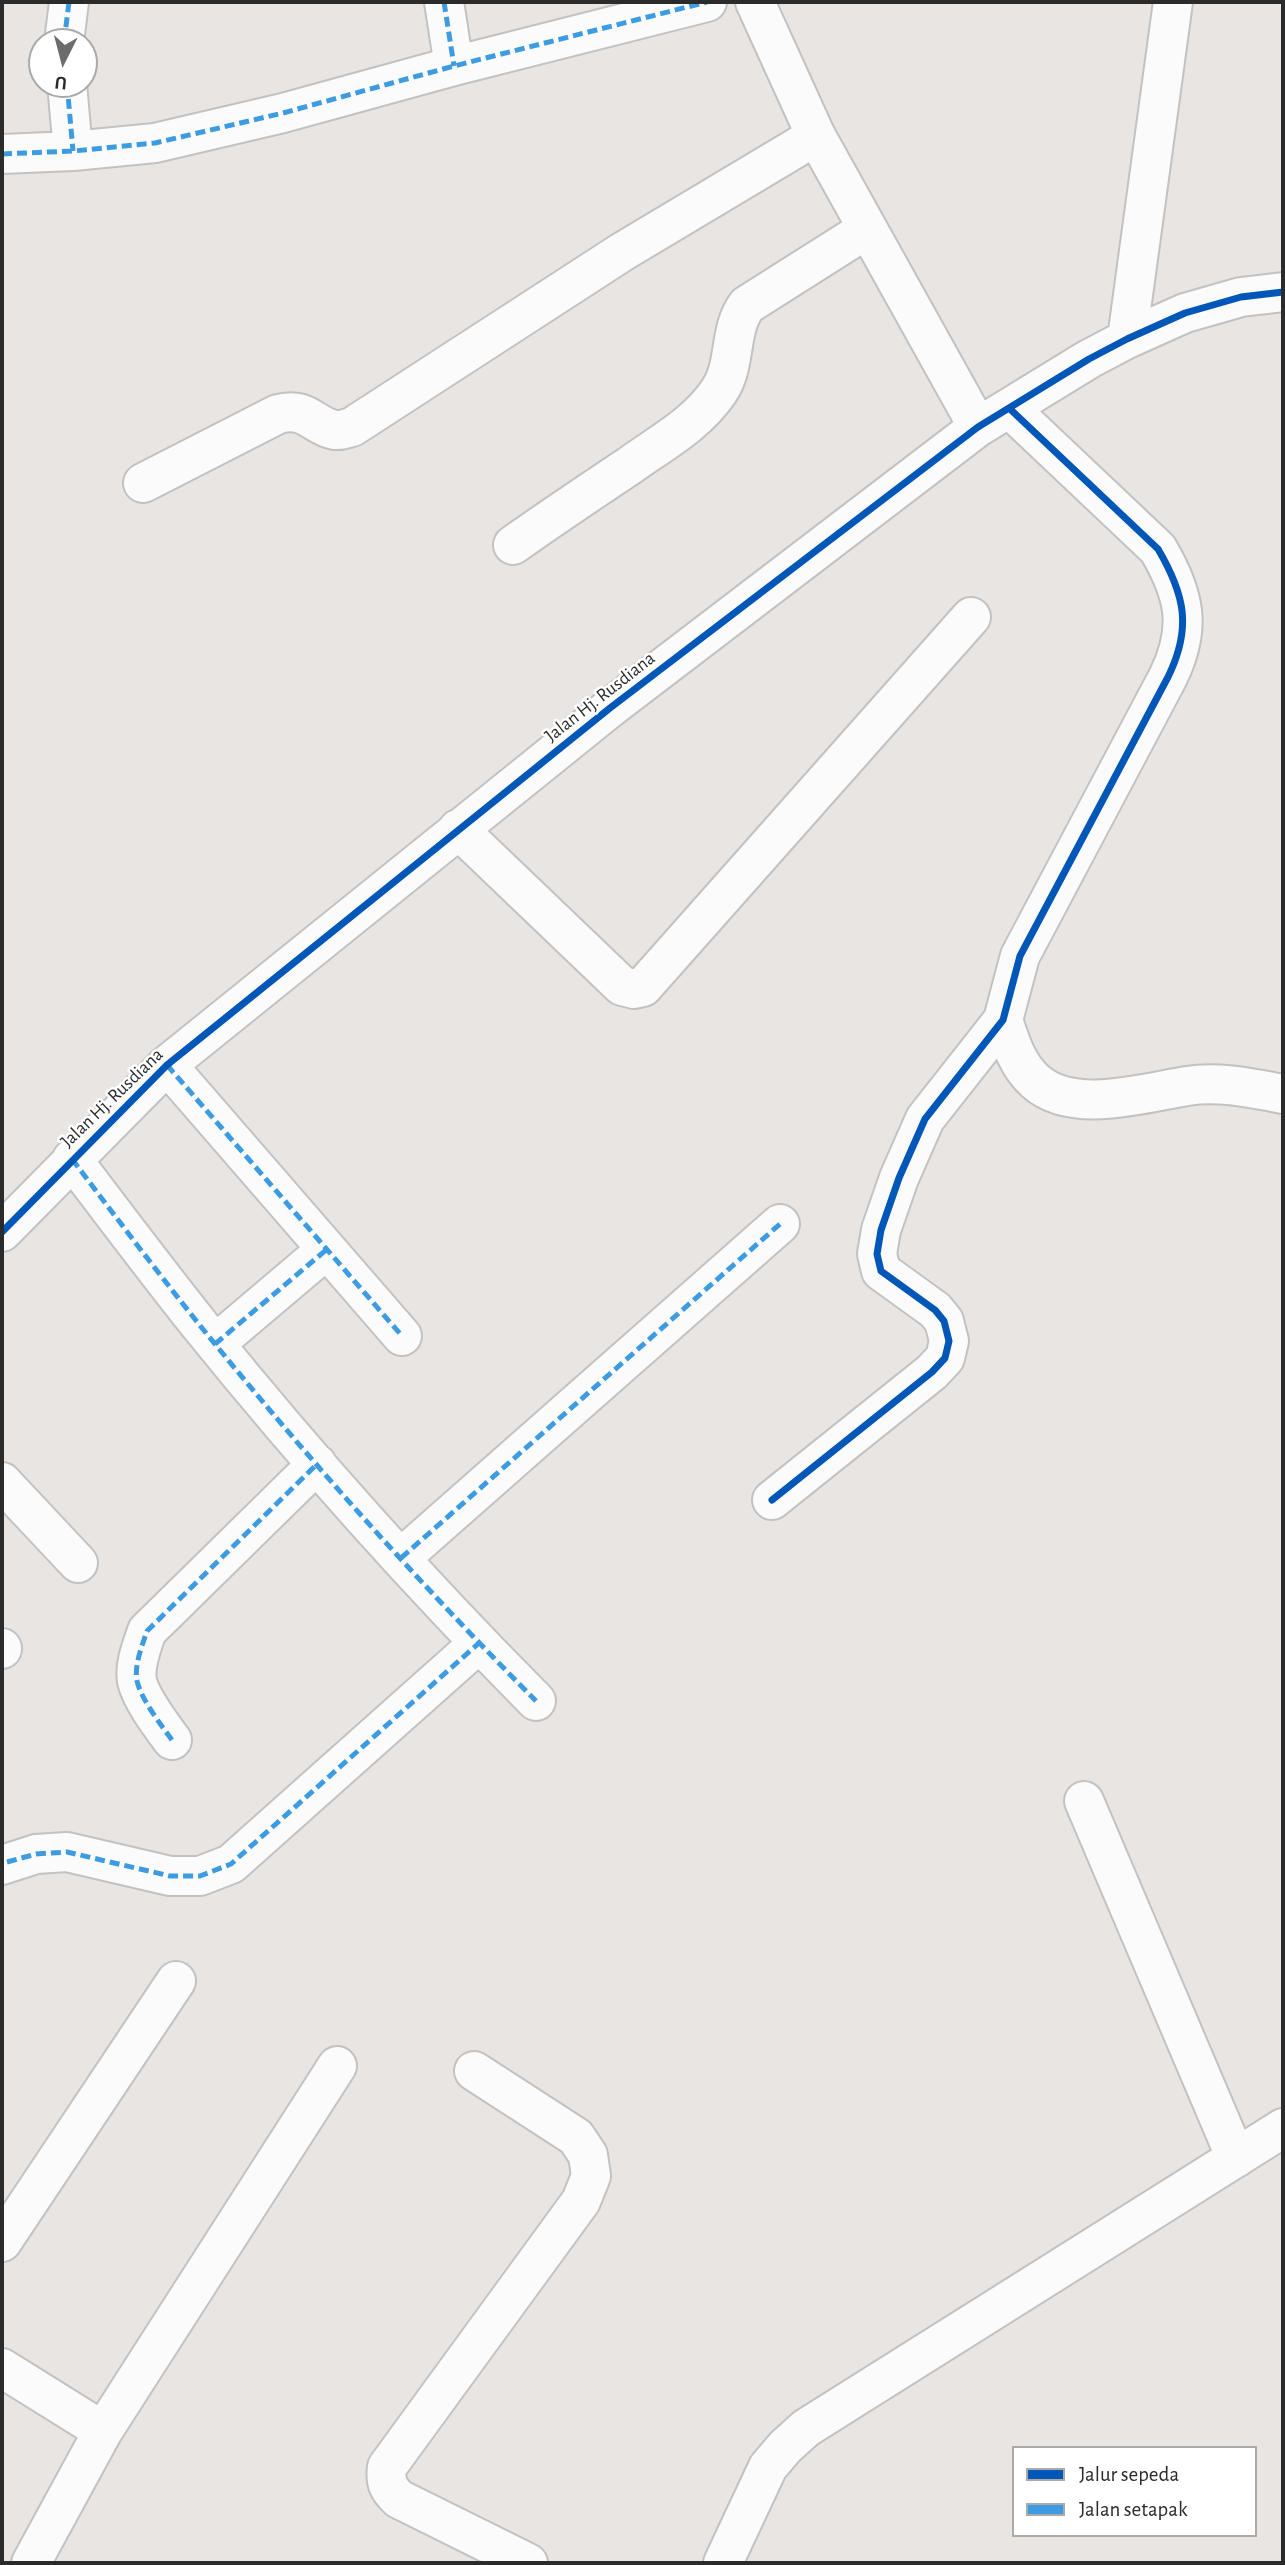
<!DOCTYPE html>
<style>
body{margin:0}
#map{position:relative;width:1285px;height:2565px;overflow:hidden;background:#e8e5e2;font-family:"Alegreya Sans",sans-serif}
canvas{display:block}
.frame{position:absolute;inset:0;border:4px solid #2b2b2b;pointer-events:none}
.legend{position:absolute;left:1012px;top:2446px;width:245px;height:91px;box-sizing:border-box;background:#fff;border:2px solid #aaa;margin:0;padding:9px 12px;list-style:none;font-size:21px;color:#2b2b2b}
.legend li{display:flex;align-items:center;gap:14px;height:35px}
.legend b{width:35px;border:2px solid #aaa}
.north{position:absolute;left:28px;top:28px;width:70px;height:70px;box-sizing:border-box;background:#fff;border:2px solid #aaa;border-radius:50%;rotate:186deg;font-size:19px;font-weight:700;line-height:28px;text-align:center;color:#2b2b2b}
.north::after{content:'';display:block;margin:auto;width:24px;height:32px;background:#6d6c6b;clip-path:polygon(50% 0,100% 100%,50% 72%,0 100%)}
</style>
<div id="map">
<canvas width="1285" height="2565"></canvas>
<div class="frame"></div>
<ul class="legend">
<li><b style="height:9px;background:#0057b8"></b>Jalur sepeda</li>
<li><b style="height:9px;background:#3d9ce1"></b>Jalan setapak</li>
</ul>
<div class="north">U</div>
</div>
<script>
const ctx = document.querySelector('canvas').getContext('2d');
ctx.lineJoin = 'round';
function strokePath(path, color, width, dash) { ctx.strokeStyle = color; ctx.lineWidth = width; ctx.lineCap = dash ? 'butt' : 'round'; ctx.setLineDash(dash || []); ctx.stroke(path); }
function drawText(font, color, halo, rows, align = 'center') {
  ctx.font = font + ' "Alegreya Sans",sans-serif'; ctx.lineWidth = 5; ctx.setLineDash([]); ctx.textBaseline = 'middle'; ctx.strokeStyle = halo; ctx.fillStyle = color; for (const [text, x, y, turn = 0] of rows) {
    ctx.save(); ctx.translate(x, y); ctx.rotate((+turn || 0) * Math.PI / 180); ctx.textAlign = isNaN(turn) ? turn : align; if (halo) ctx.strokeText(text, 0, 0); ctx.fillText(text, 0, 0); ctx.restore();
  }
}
const minor = new Path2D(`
 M444 2 454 66
 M755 2 816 136 978 427
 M64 42 69 2
 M67 84 73 151
 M2 154 73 151 155 143 283 113 454 66 707 2
 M1127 339 1173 2
 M143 483 278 414C307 406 313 426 335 430 341 431 347 428 352 427L622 252 816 136
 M513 545C551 518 590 492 629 466 661 443 697 424 719 391 737 365 728 330 747 305L867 229
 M458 829 622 986 634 989 643 987 971 617
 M1003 1020C1010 1041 1017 1065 1035 1081 1072 1115 1144 1093 1187 1086 1219 1081 1251 1088 1283 1094
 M167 1065 402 1336
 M72 1159C115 1216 158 1273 202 1328 307 1458 419 1583 536 1701
 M2 1232 167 1065 610 708 978 427 1089 359 1127 339 1185 313 1241 297 1283 292
 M215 1344 326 1250
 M2 1482 78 1563
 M772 1500 932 1372 945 1358 949 1341 944 1321 935 1310 881 1271 877 1254 881 1230 899 1178 925 1119 1003 1020 1020 956 1168 677C1192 628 1185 595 1158 549L1010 409
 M401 1558 780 1224
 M2 1648V1649
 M172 1740C161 1725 141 1699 137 1681 134 1665 142 1646 147 1631L317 1464
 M1084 1801 1236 2158
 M2 1865 36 1854 67 1852 170 1876H200L231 1864 479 1643
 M474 2071 576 2137 588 2155 591 2176 581 2201 387 2467C385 2482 388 2489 399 2499L528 2563
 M2 2242 176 1981
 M2 2368 103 2431 31 2563
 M103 2431 337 2066
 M723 2563 768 2467 785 2447 806 2428 1283 2128`);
const quiet = new Path2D(`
 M444 2 454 66
 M64 42 69 2
 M67 84 73 151
 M2 154 73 151 155 143 283 113 454 66 707 2
 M167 1065 402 1336
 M72 1159C115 1216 158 1273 202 1328 307 1458 419 1583 536 1701
 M215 1344 326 1250
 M401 1558 780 1224
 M172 1740C161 1725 141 1699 137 1681 134 1665 142 1646 147 1631L317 1464
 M7 1862 36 1854 67 1852 170 1876H200L231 1864 479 1643`);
const cycleway = new Path2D(`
 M2 1232 167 1065 610 708 978 427 1089 359 1127 339 1185 313 1241 297 1283 292
 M772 1500 932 1372 945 1358 949 1341 944 1321 935 1310 881 1271 877 1254 881 1230 899 1178 925 1119 1003 1020 1020 956 1168 677C1192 628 1185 595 1158 549L1010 409`);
const streetNames = [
 ["Jalan Hj. Rusdiana",600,697,-38],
 ["Jalan Hj. Rusdiana",112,1098,-44]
];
strokePath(minor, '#c3c2c2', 42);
strokePath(minor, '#fcfbfb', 38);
strokePath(quiet, '#3d9ce1', 5, [10, 5]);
strokePath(cycleway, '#0057b8', 7);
drawText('19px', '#2b2b2b', '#fff', streetNames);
</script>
